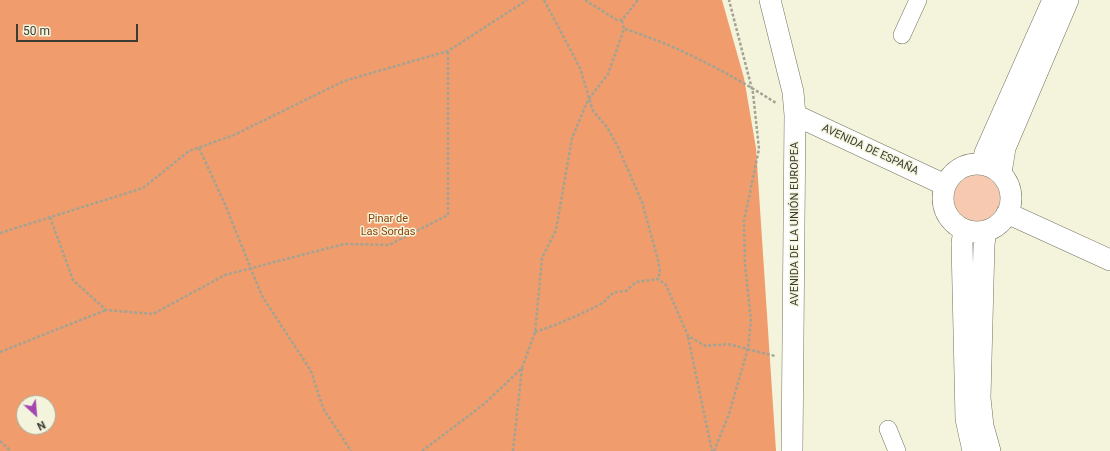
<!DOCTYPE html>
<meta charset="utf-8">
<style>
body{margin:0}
#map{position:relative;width:1110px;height:451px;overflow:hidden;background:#f4f4dd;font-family:Roboto,sans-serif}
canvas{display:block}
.north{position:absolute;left:16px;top:395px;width:40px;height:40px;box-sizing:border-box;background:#f4f4dd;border:1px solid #aa9;border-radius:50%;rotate:154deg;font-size:11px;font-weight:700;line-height:16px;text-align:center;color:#3b3c33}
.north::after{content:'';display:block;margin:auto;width:14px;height:18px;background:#a446b0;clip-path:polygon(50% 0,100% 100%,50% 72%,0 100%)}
.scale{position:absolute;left:16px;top:24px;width:122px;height:18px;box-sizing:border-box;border:2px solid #3b3c33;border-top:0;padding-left:5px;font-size:12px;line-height:14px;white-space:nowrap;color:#3b3c33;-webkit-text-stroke:3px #f4f4dd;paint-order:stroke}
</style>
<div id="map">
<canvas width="1110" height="451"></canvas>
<div class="north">N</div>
<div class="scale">50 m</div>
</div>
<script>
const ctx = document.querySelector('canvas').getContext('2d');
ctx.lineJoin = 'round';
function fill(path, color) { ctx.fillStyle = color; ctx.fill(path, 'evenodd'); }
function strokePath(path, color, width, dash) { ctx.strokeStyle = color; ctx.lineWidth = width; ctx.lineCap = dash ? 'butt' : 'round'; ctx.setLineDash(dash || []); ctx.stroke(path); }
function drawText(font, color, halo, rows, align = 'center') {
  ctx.font = font + ' Roboto,sans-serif'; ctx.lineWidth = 3; ctx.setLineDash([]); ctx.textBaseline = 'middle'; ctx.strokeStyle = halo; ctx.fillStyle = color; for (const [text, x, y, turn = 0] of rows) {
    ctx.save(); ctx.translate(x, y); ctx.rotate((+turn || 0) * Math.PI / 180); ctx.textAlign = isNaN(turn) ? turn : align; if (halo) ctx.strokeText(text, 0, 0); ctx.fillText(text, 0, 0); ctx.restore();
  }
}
const green = new Path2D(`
 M954 198a23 23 0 1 1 46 0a23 23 0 1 1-46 0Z`);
const forest = new Path2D(`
 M0 0H722L744 78 756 148 776 451H0ZM24 403H48V427H24Z`);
const path = new Path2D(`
 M544 0 580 68 593 111 607 127 618 147 642 202 658 260 660 272 658 279
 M585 0 617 20H622L638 0
 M625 29C678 46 729 73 776 103
 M199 148 224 202 262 296 311 371 323 408 351 451
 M50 217 73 280 106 310 153 314 225 275 344 244 389 245 448 215V51
 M0 233 143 188 189 151 234 135 344 81 448 51 527 0
 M535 332C557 325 579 315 599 305 613 297 606 292 626 291L636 282 658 279 666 285 688 336 706 346 728 344 775 356
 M688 337 712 451
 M0 352 106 310
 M0 441 11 451
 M422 451 483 405 522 368 535 332 542 258 556 230 572 138 588 100 608 74 624 29 622 20
 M513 451 522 368
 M714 451 729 414 748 348 751 321 745 264 744 221 759 149 753 93 729 0`);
const minor = new Path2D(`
 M902 35 918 0
 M888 429 897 451`);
const tertiary = new Path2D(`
 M770 0 793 92 795 115 792 451
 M795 115 945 185
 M983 164 985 153 1053 0
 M943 198a34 34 0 1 1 68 0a34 34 0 1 1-68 0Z
 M1001 173 1005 148 1068 0
 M1007 213 1110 260
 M964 230 962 243 966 419 973 451
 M986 231 984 244 980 398 983 426 990 451`);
const streetNames = [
 ["AVENIDA DE ESPAÑA",870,150,25],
 ["AVENIDA DE LA UNIÓN EUROPEA",795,224,-90]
];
const parkNames = [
 ["Pinar de",388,219],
 ["Las Sordas",388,232]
];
fill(green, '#f7c9b0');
fill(forest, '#f09c6c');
strokePath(minor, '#72725e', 18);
strokePath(tertiary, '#72725e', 22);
strokePath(path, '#a3a393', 2.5, [3, 2]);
strokePath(minor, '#fff', 17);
strokePath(tertiary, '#fff', 21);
drawText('11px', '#3b3c33', '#f4f4dd', streetNames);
drawText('11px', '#8a3f03', '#f4f4dd', parkNames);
</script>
